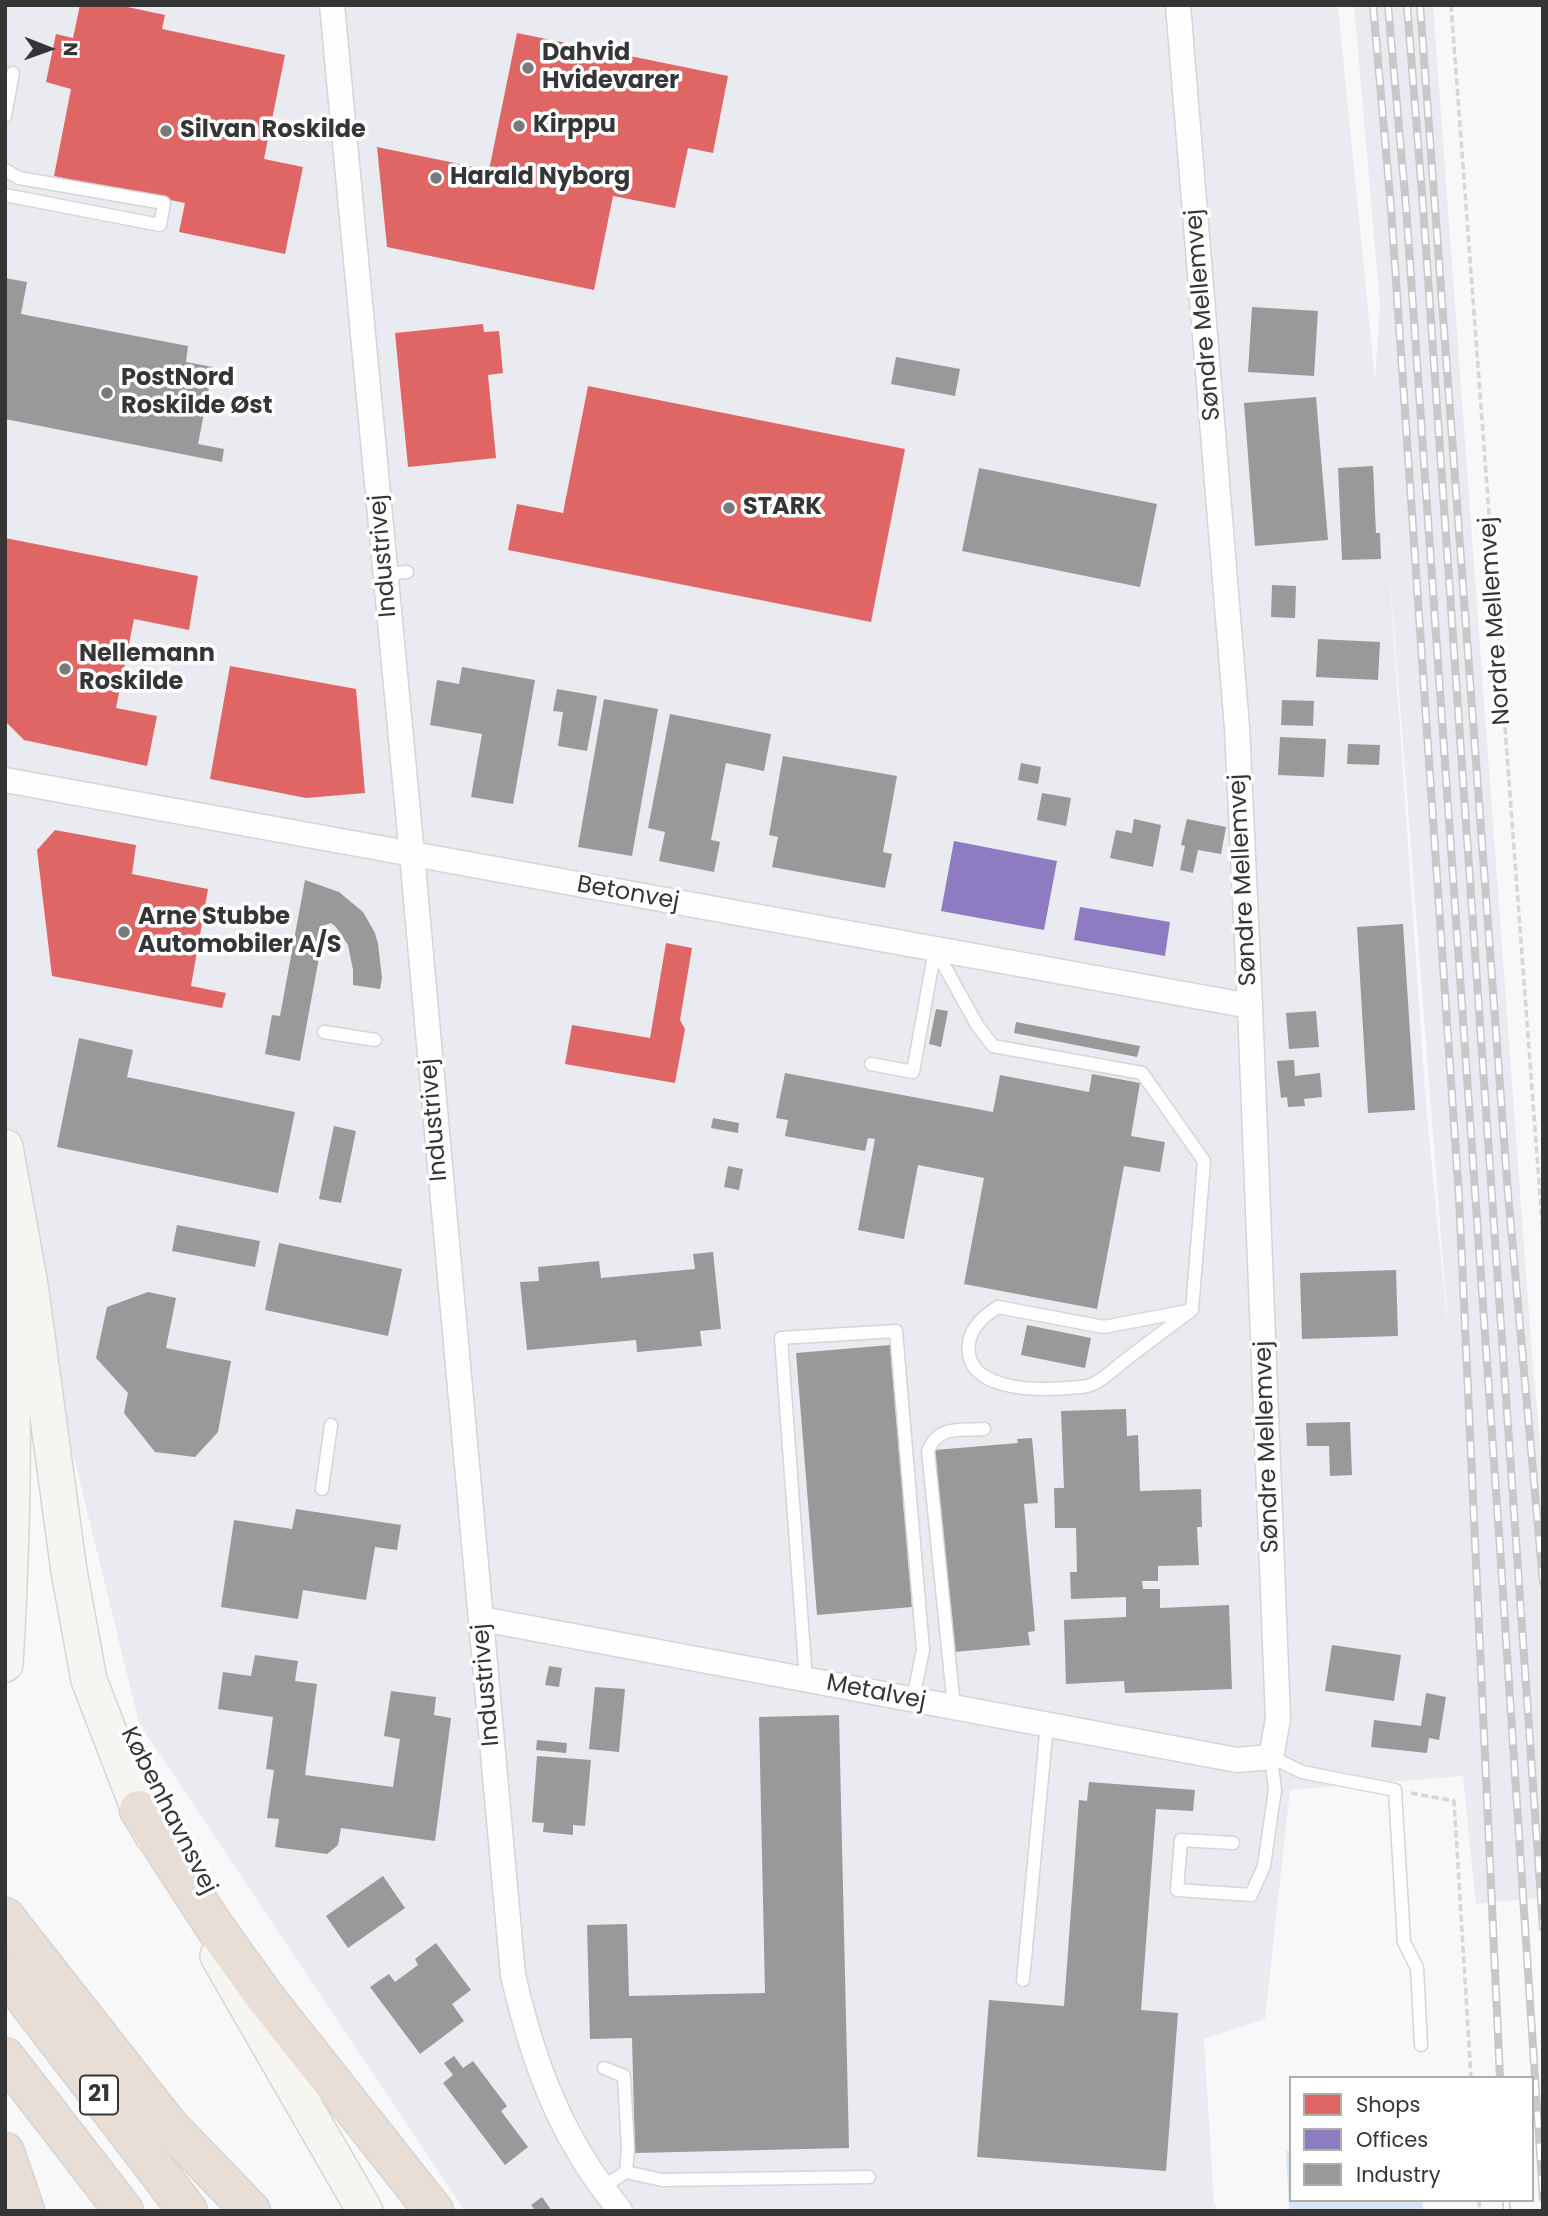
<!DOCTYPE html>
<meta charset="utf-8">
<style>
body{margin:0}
#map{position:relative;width:1548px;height:2216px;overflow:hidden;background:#f8f8f9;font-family:Poppins,sans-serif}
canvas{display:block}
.frame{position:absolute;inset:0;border:7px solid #353536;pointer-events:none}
.legend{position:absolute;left:1289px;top:2076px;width:245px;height:126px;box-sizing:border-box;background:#fff;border:2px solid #aeaeaf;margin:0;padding:9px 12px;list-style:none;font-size:21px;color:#353536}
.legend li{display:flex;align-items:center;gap:14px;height:35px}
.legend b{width:35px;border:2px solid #aeaeaf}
.north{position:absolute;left:14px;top:14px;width:70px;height:70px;-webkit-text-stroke:5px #fff;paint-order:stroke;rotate:91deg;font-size:19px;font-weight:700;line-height:28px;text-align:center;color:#353536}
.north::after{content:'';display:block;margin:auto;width:24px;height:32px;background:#353536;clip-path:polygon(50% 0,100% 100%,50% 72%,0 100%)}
</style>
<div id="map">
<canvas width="1548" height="2216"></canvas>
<div class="frame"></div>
<ul class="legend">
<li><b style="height:19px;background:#e06666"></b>Shops</li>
<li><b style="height:19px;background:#8e7cc3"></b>Offices</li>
<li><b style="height:19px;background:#999"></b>Industry</li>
</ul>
<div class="north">N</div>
</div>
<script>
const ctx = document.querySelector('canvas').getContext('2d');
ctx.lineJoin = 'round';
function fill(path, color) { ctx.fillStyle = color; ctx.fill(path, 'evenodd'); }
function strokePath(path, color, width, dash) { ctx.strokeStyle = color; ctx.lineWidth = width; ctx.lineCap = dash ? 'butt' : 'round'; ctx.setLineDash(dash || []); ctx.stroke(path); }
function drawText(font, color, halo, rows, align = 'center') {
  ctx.font = font + ' Poppins,sans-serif'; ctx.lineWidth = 7; ctx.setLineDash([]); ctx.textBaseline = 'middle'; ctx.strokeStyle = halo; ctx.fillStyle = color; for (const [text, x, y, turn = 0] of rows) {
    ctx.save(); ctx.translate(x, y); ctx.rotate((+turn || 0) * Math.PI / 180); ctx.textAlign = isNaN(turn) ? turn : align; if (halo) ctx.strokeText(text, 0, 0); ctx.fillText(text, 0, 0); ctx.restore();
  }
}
const built = new Path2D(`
 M5 5H1338L1375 381 1380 306 1354 5H1433L1532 1355 1543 1475V1898L1476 1904 1463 1776 1290 1790 1265 2019 1204 2039 1214 2203 1220 2211H596L595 2208 591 2211H465L139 1723 65 1421 5 1408ZM1386 525 1449 1340 1426 1106Z`);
const water = new Path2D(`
 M1291 2150V2200H1422L1423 2211H1289L1286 2151Z`);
const shops = new Path2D(`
 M80 5H118L165 15 162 29 285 55 264 159 303 167 285 254 179 232 185 203 54 176 71 89 46 82 56 34 73 38Z
 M517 33 728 76 713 153 688 148 675 208 613 196 594 290 387 247 377 147 489 170Z
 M483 324 484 332 499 331 503 373 488 375 496 458 408 467 395 333Z
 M588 386 905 449 871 622 508 550 517 504 563 513Z
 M5 538 198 576 189 630 134 619 116 708 157 716 147 766 24 740 5 721Z
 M230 666 356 689 365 793 306 798 210 779Z
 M55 830 136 845 132 874 208 889 191 986 226 993 222 1008 52 976 37 850Z
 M666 943 692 948 680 1020 685 1029 675 1083 565 1064 572 1025 650 1038Z`);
const offices = new Path2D(`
 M954 841 1057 861 1044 930 941 911Z
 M1080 907 1170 922 1165 956 1074 940Z`);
const industry = new Path2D(`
 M5 278 27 282 21 314 188 346 186 362 213 367 198 444 224 449 222 462 5 419Z
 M1252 307 1318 311 1314 376 1248 372Z
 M896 357 960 369 955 396 891 384Z
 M1316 397 1328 540 1255 546 1244 403Z
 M1373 466 1376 533H1380L1381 559 1342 560 1338 468Z
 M979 468 1157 504 1140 587 962 551Z
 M1272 585 1296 586 1295 618 1271 617Z
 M1318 639 1380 642 1378 680 1316 677Z
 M462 667 535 680 513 804 471 797 482 734 430 725 437 680 459 684Z
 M557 689 597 696 587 751 558 746 563 712 553 711Z
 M604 699 658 709 632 856 578 847Z
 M1282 700 1314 701 1313 726 1281 725Z
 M670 714 771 734 764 771 726 763 711 840 720 842 714 872 659 861 665 832 648 828Z
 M1280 737 1326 739 1324 777 1278 775Z
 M1348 744 1380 745 1379 765 1347 764Z
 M783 756 897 776 883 852 892 854 885 888 772 867 778 837 769 835Z
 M1021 763 1041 767 1038 784 1018 780Z
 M1042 793 1071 798 1066 826 1037 820Z
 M1134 819 1161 825 1153 867 1110 858 1116 830 1132 833Z
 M1187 819 1226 827 1221 854 1198 850 1193 873 1180 870 1185 846 1181 845Z
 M305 880 339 892 363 912 375 933 378 944 382 978 380 989 353 985V970L348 945 336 927 331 923 325 925 300 1061 265 1054 272 1015 280 1016Z
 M1403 924 1415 1110 1368 1113 1357 927Z
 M936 1009 948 1011 941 1047 929 1044Z
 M1316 1011 1319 1047 1289 1049 1286 1013Z
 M1016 1022 1140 1046 1137 1057 1014 1033Z
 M79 1038 133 1050 127 1077 295 1112 278 1193 57 1147Z
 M1294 1060 1295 1076 1320 1073 1322 1097 1304 1099 1305 1106 1288 1107 1287 1097 1281 1098 1277 1061Z
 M785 1073 993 1112 1000 1075 1089 1092 1092 1074 1140 1083 1131 1136 1165 1142 1160 1172 1124 1166 1097 1309 964 1284 984 1178 918 1165 904 1239 858 1230 875 1139 868 1138 865 1151 785 1136 788 1120 776 1118Z
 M713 1118 739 1123 738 1133 711 1128Z
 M334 1126 356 1131 341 1203 319 1199Z
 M728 1166 743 1169 739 1190 724 1187Z
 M177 1225 260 1241 255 1267 172 1251Z
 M279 1243 402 1269 388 1336 265 1310Z
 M713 1252 721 1329 700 1331 702 1346 637 1352 636 1340 527 1350 520 1282 539 1281 538 1267 599 1261 601 1278 695 1269 693 1254Z
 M1396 1270 1398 1336 1302 1339 1300 1273Z
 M148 1292 176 1298 166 1348 231 1361 218 1432 195 1457 155 1452 124 1413 128 1393 96 1358 107 1307Z
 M1027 1325 1091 1338 1085 1368 1021 1355Z
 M890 1345 912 1607 817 1615 796 1353Z
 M1126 1409 1127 1436 1138 1435 1140 1491 1201 1489 1202 1527H1197L1199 1565 1158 1566V1581H1142L1143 1589H1160V1608L1229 1605 1232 1689 1125 1693 1124 1681 1066 1684 1064 1620 1126 1617V1597L1071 1599 1070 1572H1077L1076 1528H1055L1054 1488H1064L1061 1411Z
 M1350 1422 1352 1475 1330 1476 1329 1446H1307L1306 1423Z
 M1032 1438 1038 1503 1024 1504 1035 1631 1028 1632 1030 1645 954 1652 935 1450 1018 1443 1017 1439Z
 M296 1509 401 1525 397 1550 375 1547 366 1600 303 1590 298 1619 221 1607 234 1520 292 1529Z
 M1332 1645 1401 1655 1394 1701 1325 1691Z
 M255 1655 298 1661 295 1681 317 1684 305 1775 393 1787 400 1739 384 1736 391 1691 436 1697 434 1715 451 1718 435 1841 341 1828 338 1845 327 1854 275 1847 279 1819 267 1818 274 1770 266 1769 273 1717 218 1709 223 1672 251 1676Z
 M549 1666 562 1668 559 1687 545 1685Z
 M595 1687 625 1689 619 1752 589 1749Z
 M1426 1693 1446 1697 1439 1740 1429 1738 1427 1753 1371 1747 1374 1720 1421 1726Z
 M839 1715 849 2148 635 2153 632 2038 590 2039 587 1925 627 1924 629 1996 765 1993 759 1717Z
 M537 1740 567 1743 566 1753 536 1750Z
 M537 1756 591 1760 585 1826 573 1825V1835L543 1832 544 1823 532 1822Z
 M1089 1782 1195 1790 1193 1811 1156 1809 1141 2010 1178 2013 1166 2171 977 2157 989 2000 1064 2006 1079 1800 1087 1801Z
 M383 1876 405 1908 348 1948 326 1916Z
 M436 1943 471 1990 452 2004 464 2021 420 2054 370 1987 389 1974 395 1982 418 1965 415 1959Z
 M454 2056 463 2068 473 2061 507 2106 501 2111 528 2147 505 2165 443 2083 453 2075 444 2063Z
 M542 2197 552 2211H536L531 2205Z`);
const path = new Path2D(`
 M1451 5 1543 1236
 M1411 1793 1454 1801 1471 2078
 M1479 2200 1480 2211`);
const lane = new Path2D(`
 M5 116 13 73
 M5 170 19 178 164 203 160 225 5 195
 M385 574 407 572
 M324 1032 375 1040
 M871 1064 913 1072 935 949 977 1025 993 1046 1142 1073 1204 1161 1192 1310C1169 1327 1146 1344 1123 1362 1114 1369 1104 1379 1093 1384 1086 1388 1074 1387 1067 1388 1035 1391 962 1390 969 1343 971 1327 985 1315 998 1307L1104 1327 1192 1310
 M322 1489 331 1425
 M806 1680 781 1338 896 1331 923 1650 913 1699
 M954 1707 928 1451C938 1425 959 1431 984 1429
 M1271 1757 1302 1772 1395 1790 1404 1942 1417 1968 1421 2045
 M1233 1843 1181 1840 1177 1890 1251 1895 1264 1866 1275 1790 1271 1757
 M1023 1980 1047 1724
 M604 2068 624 2076 628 2150 626 2172
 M603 2187 626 2172 662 2180 869 2177`);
const street = new Path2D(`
 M332 5 412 855 513 1975C528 2039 547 2101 582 2157 593 2176 607 2193 620 2211
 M5 780 1250 1006
 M482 1619 1237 1760 1271 1757 1278 1719 1250 1006 1237 727 1178 5`);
const secondary = new Path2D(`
 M5 1147 30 1285 69 1571 89 1680 139 1810 153 1836
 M5 1664C13 1531 16 1400 7 1268
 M218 1956 365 2211`);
const highway = new Path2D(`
 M139 1810 212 1923 265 1997 434 2211
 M5 1917 169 2126 251 2211
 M5 1972 188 2211
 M5 2057 124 2211
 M5 2152 25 2211`);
const rail = new Path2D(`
 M1373 5 1391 208 1459 1197 1500 2078
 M1388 5 1406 206 1500 1548 1543 2198
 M1407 5 1423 206 1543 1928
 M1420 5 1508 1194 1543 1582
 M1506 2200 1507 2211`);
const markers = [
 [528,68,7,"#79797a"],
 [519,126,7,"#79797a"],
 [166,131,7,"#79797a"],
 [436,178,7,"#79797a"],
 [107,393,7,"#79797a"],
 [729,508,7,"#79797a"],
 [65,669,7,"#79797a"],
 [124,932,7,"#79797a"]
];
const shields = [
 [99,2095,38]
];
const shieldNames = [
 ["21",99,2095]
];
const poiNames = [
 ["Dahvid",542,54],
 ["Hvidevarer",542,82],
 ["Kirppu",533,126],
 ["Silvan Roskilde",180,131],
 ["Harald Nyborg",450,178],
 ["PostNord",121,379],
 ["Roskilde Øst",121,407],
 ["STARK",743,508],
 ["Nellemann",79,655],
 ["Roskilde",79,683],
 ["Arne Stubbe",138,918],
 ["Automobiler A/S",138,946]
];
const streetNames = [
 ["Søndre Mellemvej",1204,315,-95],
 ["Industrivej",384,556,-95],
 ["Nordre Mellemvej",1496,621,-94],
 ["Søndre Mellemvej",1244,880,-93],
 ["Betonvej",628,894,10],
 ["Industrivej",435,1120,-95],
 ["Søndre Mellemvej",1268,1447,-92],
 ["Industrivej",487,1685,-95],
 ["Metalvej",876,1693,11],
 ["Københavnsvej",168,1811,63]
];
fill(built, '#e9ebf0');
fill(water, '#d7e6f6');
fill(shops, '#e06666');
fill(offices, '#8e7cc3');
fill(industry, '#999');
strokePath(lane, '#d4d5d6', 15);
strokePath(street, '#d4d5d6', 27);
strokePath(secondary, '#d4d5d6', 38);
strokePath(highway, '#d4d4d4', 41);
strokePath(path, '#d6d6d8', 3.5, [7, 3.5]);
strokePath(lane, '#fefefe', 12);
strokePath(street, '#fefefe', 24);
strokePath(secondary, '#f7f5f2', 35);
strokePath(highway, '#e8ded5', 38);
strokePath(rail, '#c8c8c8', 8);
strokePath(rail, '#fff', 5, [16]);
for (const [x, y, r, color] of markers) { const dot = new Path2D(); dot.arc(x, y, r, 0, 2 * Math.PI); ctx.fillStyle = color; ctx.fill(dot); strokePath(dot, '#fff', 2.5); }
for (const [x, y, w] of shields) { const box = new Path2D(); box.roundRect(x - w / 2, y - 19.5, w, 39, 5); ctx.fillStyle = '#fff'; ctx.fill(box); strokePath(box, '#353536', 2); }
drawText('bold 23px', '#353536', null, shieldNames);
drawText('bold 24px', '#353536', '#fff', poiNames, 'left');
drawText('24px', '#353536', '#fff', streetNames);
</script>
